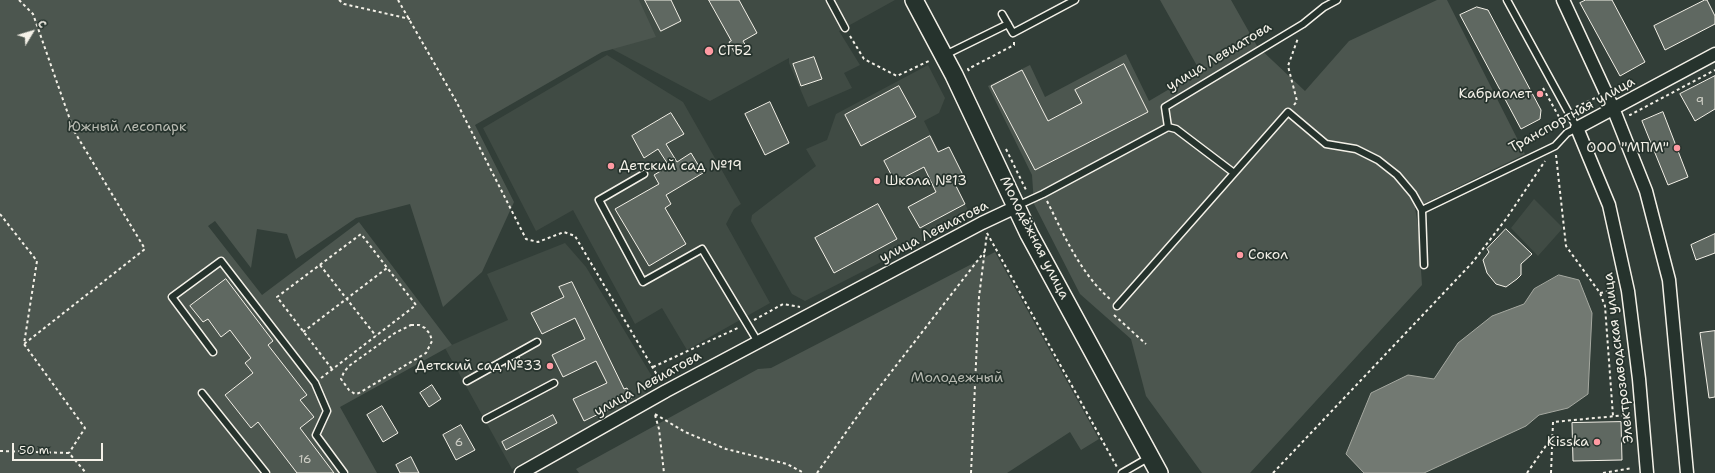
<!DOCTYPE html>
<meta charset="utf-8">
<style>
body{margin:0}
#map{position:relative;width:1715px;height:473px;overflow:hidden;background:#323e38;font-family:"Shantell Sans",sans-serif}
canvas{display:block}
.north{position:absolute;left:12px;top:12px;width:40px;height:40px;-webkit-text-stroke:3px #26332d;paint-order:stroke;rotate:52deg;font-size:11px;font-weight:700;line-height:16px;text-align:center;color:#f4f1e8}
.north::after{content:'';display:block;margin:auto;width:14px;height:18px;background:#f4f1e8;clip-path:polygon(50% 0,100% 100%,50% 72%,0 100%)}
.scale{position:absolute;left:12px;top:443px;width:91px;height:18px;box-sizing:border-box;border:2px solid #f4f1e8;border-top:0;padding-left:5px;font-size:12px;line-height:14px;white-space:nowrap;color:#f4f1e8;-webkit-text-stroke:3px #26332d;paint-order:stroke}
</style>
<div id="map">
<canvas width="1715" height="473"></canvas>
<div class="north">С</div>
<div class="scale">50 m</div>
</div>
<script>
const ctx = document.querySelector('canvas').getContext('2d');
ctx.lineJoin = 'round';
function fill(path, color) { ctx.fillStyle = color; ctx.fill(path, 'evenodd'); }
function strokePath(path, color, width, dash) { ctx.strokeStyle = color; ctx.lineWidth = width; ctx.lineCap = dash ? 'butt' : 'round'; ctx.setLineDash(dash || []); ctx.stroke(path); }
function drawText(font, color, halo, rows, align = 'center') {
  ctx.font = font + ' "Shantell Sans",sans-serif'; ctx.lineWidth = 3.5; ctx.setLineDash([]); ctx.textBaseline = 'middle'; ctx.strokeStyle = halo; ctx.fillStyle = color; for (const [text, x, y, turn = 0] of rows) {
    ctx.save(); ctx.translate(x, y); ctx.rotate((+turn || 0) * Math.PI / 180); ctx.textAlign = isNaN(turn) ? turn : align; if (halo) ctx.strokeText(text, 0, 0); ctx.fillText(text, 0, 0); ctx.restore();
  }
}
const built = new Path2D(`
 M520 0H895L839 31 860 65 844 73 852 88 808 107 789 63V58L710 101Z
 M607 55 683 102 741 204 734 209 726 224 770 303 687 350 662 308 635 324 573 210 536 231 483 128Z
 M928 65 945 98 939 113 924 121 971 216 805 301 792 294 751 221 752 215 816 166 806 149 827 140 836 114Z
 M1534 199 1563 228 1538 256 1511 228Z
 M565 243 586 267 656 383 644 389 648 397 579 432 512 469 445 348 508 320 487 274Z`);
const green = new Path2D(`
 M0 0H639L656 37 602 52 475 125 514 202 482 272 443 307 410 204 356 218 296 259 287 234 257 229 251 268 215 221 208 226 262 295 359 222 452 345 340 407 377 473H0Z
 M1160 0H1231L1257 46 1305 91 1349 41 1437 0H1447L1525 154 1415 208 1418 225 1422 285 1250 473H1202L1146 396 1131 339 1080 294 1034 204 1032 175 988 86 1030 65 1045 97 1126 54 1149 101 1200 71Z
 M995 252 1099 439 1081 450 1070 432 1007 473H579L576 469 758 369 771 368Z`);
const water = new Path2D(`
 M1559 275 1579 280 1592 313 1588 394 1568 408 1539 415 1526 426 1424 473H1364L1346 454 1371 393 1408 375 1434 379 1458 343 1492 316 1524 304 1534 289Z`);
const building = new Path2D(`
 M645 0H671L681 21 661 31Z
 M709 0H739L757 33 743 41 746 46 734 52 729 42 731 41Z
 M1586 0H1612L1645 62 1620 76 1580 3Z
 M1705 0H1707L1715 16V24L1665 50 1654 26Z
 M1477 7 1488 10 1541 110 1540 119 1521 129 1460 15Z
 M814 57 822 79 801 86 793 64Z
 M1124 64 1148 112 1035 170 991 86 1022 70 1048 121 1082 103 1075 90Z
 M1715 76V109L1695 121 1680 94Z
 M899 86 916 117 861 146 845 115Z
 M770 102 789 143 765 155 745 114Z
 M1663 112 1688 177 1668 185 1642 121Z
 M671 113 684 134 666 144 677 162 691 153 703 173 666 195 671 204 665 208 686 244 649 266 615 209 659 184 654 175 669 166 658 149 644 158 632 136Z
 M930 136 938 152 949 147 965 179 955 184 965 204 920 228 908 207 936 192 924 167 895 182 884 161Z
 M878 204 897 239 834 273 815 238Z
 M1506 229 1532 254 1521 264V275L1517 279 1506 287 1496 284 1487 273 1483 260 1489 252 1487 249Z
 M1715 234V253L1696 260 1691 245Z
 M226 279 273 341 268 345 307 395 300 400 314 417 300 428 334 473H297L258 422 251 428 225 395 253 373 245 363 251 358 230 330 221 337 208 319 203 322 190 306Z
 M572 282 624 389 627 388 632 398 584 421 573 399 607 383 596 361 563 377 552 355 585 339 575 318 542 334 531 313 564 297 559 287Z
 M1715 331V397L1709 398 1700 333Z
 M519 357 522 363 508 371 505 365Z
 M432 385 441 399 429 407 420 393Z
 M382 406 398 433 383 442 367 415Z
 M553 415 557 423 506 450 502 442Z
 M1621 422 1622 460 1573 461 1572 423Z
 M461 425 475 450 456 460 443 435Z
 M411 457 419 473H400L396 465Z`);
const path = new Path2D(`
 M19 0 33 14 74 131 145 249 24 344
 M339 0 344 4 410 19
 M398 0 456 101 526 239 538 242 564 232 575 236 660 380
 M850 36 864 59 897 76 931 60
 M969 71 968 69 1014 45V42
 M1543 88 1564 126
 M1294 105 1297 101 1288 66 1298 38
 M1576 107 1595 98
 M1630 114V115L1715 70
 M1006 149 1027 192
 M1556 155 1566 246 1600 293 1605 306 1613 416
 M1047 201C1065 237 1080 273 1111 300
 M0 214 37 261 24 344 85 428 69 453
 M987 233 1117 467
 M320 265 376 336
 M1600 293 1615 290
 M1114 315 1146 344
 M754 320 783 304 800 307
 M411 325H419L425 328 430 334 432 341 426 353 359 393 355 394 349 390 341 379 344 372 349 366 395 333Z
 M303 332 387 268
 M653 367 740 327
 M321 378 416 305 361 234 277 297 332 369
 M655 414 685 432 726 449 787 464 804 473
 M655 415 659 429 664 473
 M0 451 69 453 86 473
 M817 473 864 407 985 251
 M971 473 979 297 987 233
 M1273 473 1472 263 1506 219 1545 161
 M1527 473 1552 437
 M1551 473 1553 422 1627 415
 M1603 473 1632 468`);
const service = new Path2D(`
 M830 0 845 28
 M1002 14 1013 33 1075 0
 M945 55 1008 24
 M1168 127 1176 129 1234 173
 M644 174 599 200 643 282 702 249 758 342
 M1017 206 1043 194 1168 127 1165 107 1303 24 1324 7 1337 0
 M1422 210 1555 146 1567 133 1577 128 1507 0
 M1117 306 1288 112 1326 144 1356 149 1378 160 1397 175 1413 194 1422 210 1424 265
 M213 352 172 297 221 261 315 383 327 411 316 435 344 473
 M467 381 537 342
 M202 393 266 473
 M486 419 554 383
 M1122 473 1148 458`);
const minor = new Path2D(`
 M1563 0 1613 108 1646 191 1669 280 1687 473
 M521 473 666 391 982 223 1016 207
 M1647 473 1639 379 1628 291 1609 205 1577 128 1715 54`);
const secondary = new Path2D(`
 M914 0 954 75 1029 234 1159 473`);
const markers = [
 [709,51,5,"#ff9aa2"],
 [1540,94,4,"#ff9aa2"],
 [1677,148,4,"#ff9aa2"],
 [611,166,4,"#ff9aa2"],
 [877,181,4,"#ff9aa2"],
 [1240,255,4,"#ff9aa2"],
 [550,366,4,"#ff9aa2"],
 [1597,442,4,"#ff9aa2"]
];
const numberNames = [
 ["9",1700,102],
 ["6",459,443],
 ["16",305,460]
];
const poiNames = [
 ["СГБ2",718,51],
 ["Кабриолет",1532,94,"right"],
 ["ООО \"МПМ\"",1669,148,"right"],
 ["Детский сад №19",619,166],
 ["Школа №13",885,181],
 ["Сокол",1248,255],
 ["Детский сад №33",542,366,"right"],
 ["Kisska",1589,442,"right"]
];
const streetNames = [
 ["улица Левиатова",1219,57,-31],
 ["Транспортная улица",1572,115,-29],
 ["улица Левиатова",934,232,-27],
 ["Молодёжная улица",1034,238,63],
 ["Электрозаводская улица",1619,358,-97],
 ["улица Левиатова",648,384,-29]
];
const parkNames = [
 ["Южный лесопарк",127,127],
 ["Молодежный",957,378]
];
fill(built, '#404b44');
fill(green, '#4c564f');
fill(water, '#727972');
strokePath(water, '#a6a9a1', 1);
fill(building, '#5f6861');
strokePath(building, '#f4f1e8', 1);
strokePath(service, '#f4f1e8', 9);
strokePath(minor, '#f4f1e8', 15);
strokePath(secondary, '#f4f1e8', 20);
strokePath(path, '#f4f1e8', 2, [3, 3]);
strokePath(service, '#26332d', 6);
strokePath(minor, '#26332d', 12);
strokePath(secondary, '#26332d', 17);
for (const [x, y, r, color] of markers) { const dot = new Path2D(); dot.arc(x, y, r, 0, 2 * Math.PI); ctx.fillStyle = color; ctx.fill(dot); strokePath(dot, '#26332d', 1.5); }
drawText('12px', '#cfcfc6', null, numberNames);
drawText('14px', '#f4f1e8', '#26332d', poiNames, 'left');
drawText('14px', '#f4f1e8', '#26332d', streetNames);
drawText('14px', '#b9bbb2', '#26332d', parkNames);
</script>
